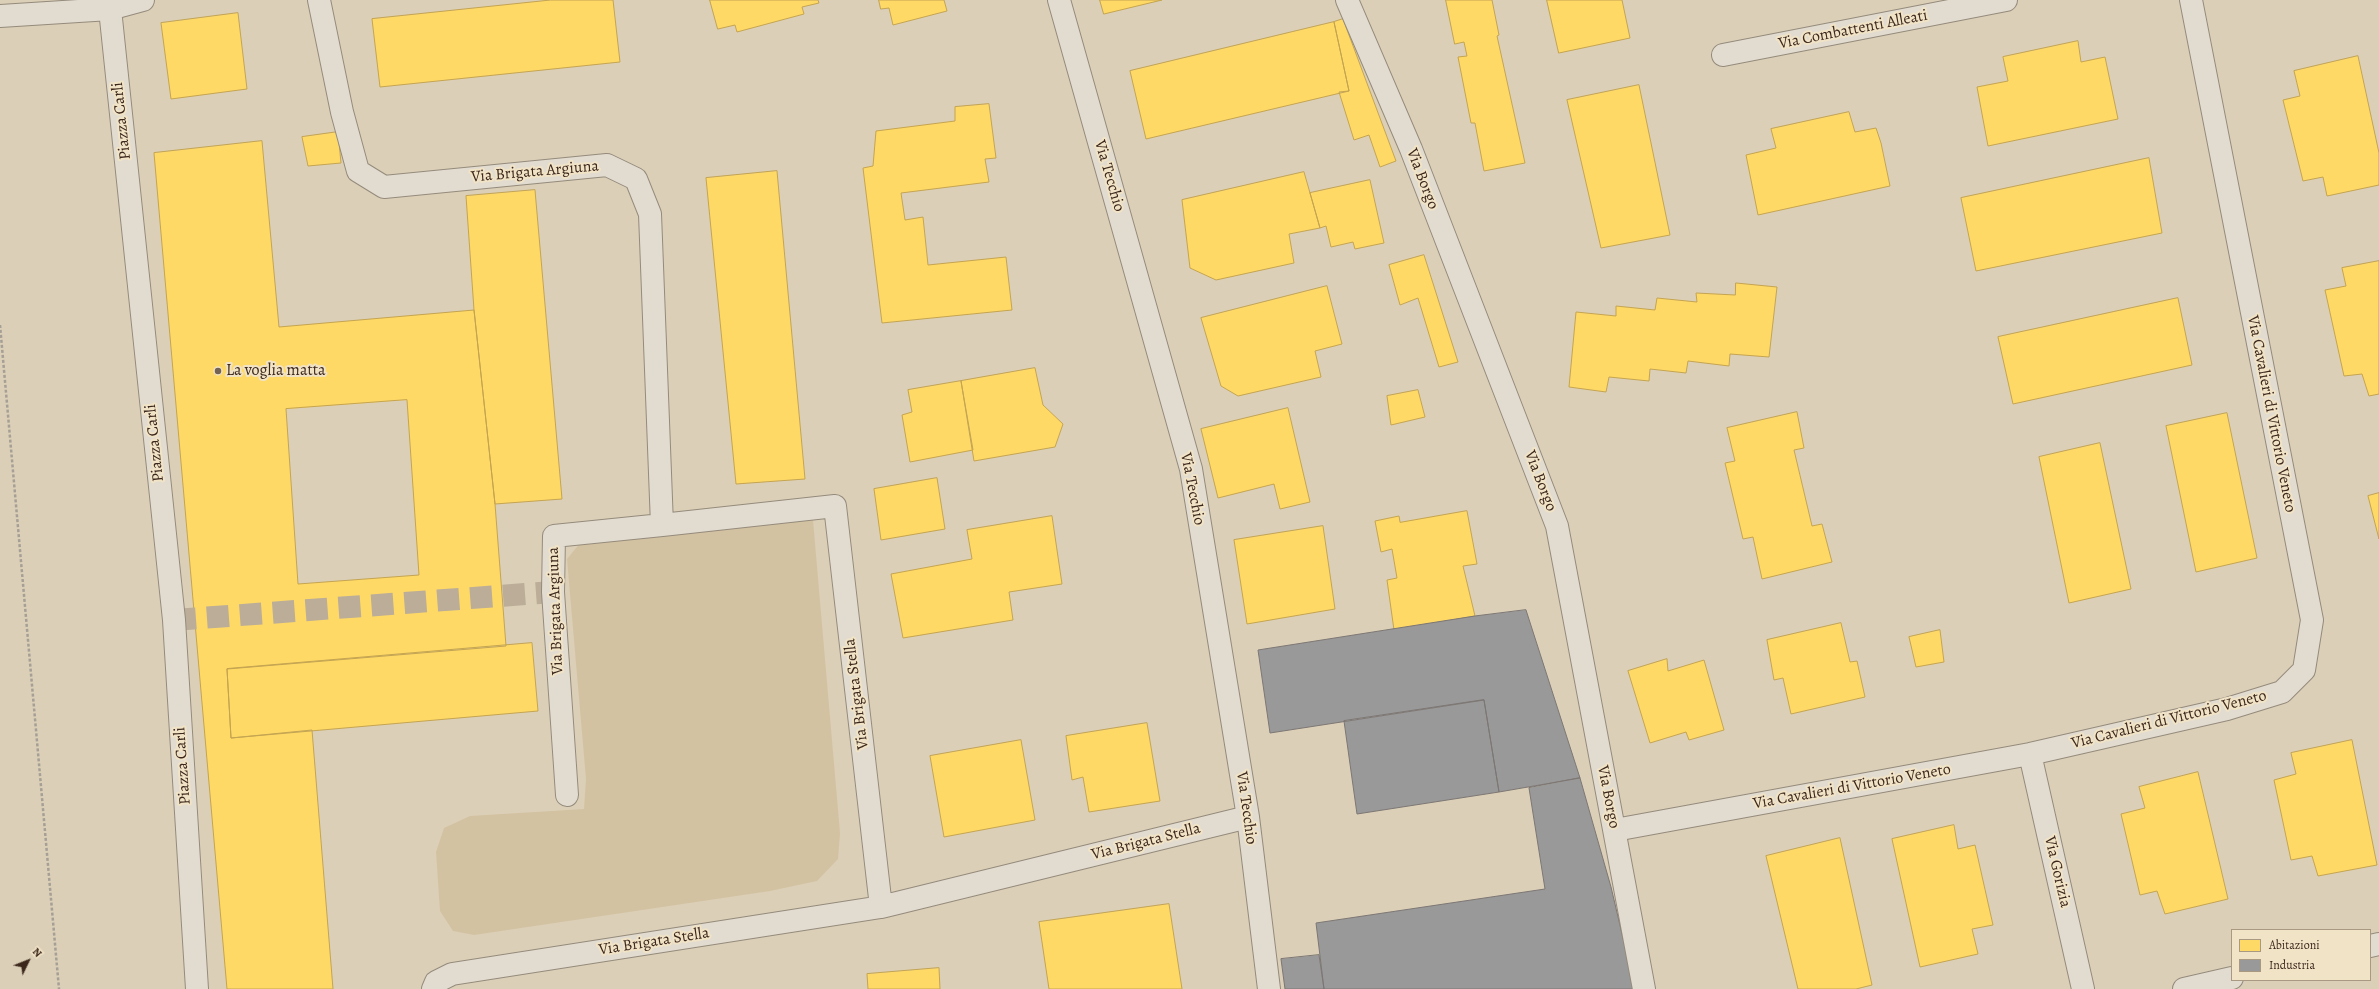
<!DOCTYPE html>
<style>
body{margin:0}
#map{position:relative;width:2379px;height:989px;overflow:hidden;background:#dbcfb7;font-family:Alegreya,serif}
canvas{display:block}
.legend{position:absolute;left:2231px;top:929px;width:140px;height:52px;box-sizing:border-box;background:#f1e3c6;border:1px solid #a99882;margin:0;padding:5px 7px;list-style:none;font-size:12px;color:#3c271c}
.legend li{display:flex;align-items:center;gap:8px;height:20px}
.legend b{width:20px;border:1px solid #a99882}
.north{position:absolute;left:8px;top:941px;width:40px;height:40px;-webkit-text-stroke:3px #f1e3c6;paint-order:stroke;rotate:47deg;font-size:11px;font-weight:700;line-height:16px;text-align:center;color:#3c271c}
.north::after{content:'';display:block;margin:auto;width:14px;height:18px;background:#3c271c;clip-path:polygon(50% 0,100% 100%,50% 72%,0 100%)}
</style>
<div id="map">
<canvas width="2379" height="989"></canvas>
<ul class="legend">
<li><b style="height:11px;background:#ffd966"></b>Abitazioni</li>
<li><b style="height:11px;background:#999"></b>Industria</li>
</ul>
<div class="north">N</div>
</div>
<script>
const ctx = document.querySelector('canvas').getContext('2d');
ctx.lineJoin = 'round';
function fill(path, color) { ctx.fillStyle = color; ctx.fill(path, 'evenodd'); }
function strokePath(path, color, width, dash) { ctx.strokeStyle = color; ctx.lineWidth = width; ctx.lineCap = dash ? 'butt' : 'round'; ctx.setLineDash(dash || []); ctx.stroke(path); }
function drawText(font, color, halo, rows, align = 'center') {
  ctx.font = font + ' Alegreya,serif'; ctx.lineWidth = 4; ctx.setLineDash([]); ctx.textBaseline = 'middle'; ctx.strokeStyle = halo; ctx.fillStyle = color; for (const [text, x, y, turn = 0] of rows) {
    ctx.save(); ctx.translate(x, y); ctx.rotate((+turn || 0) * Math.PI / 180); ctx.textAlign = isNaN(turn) ? turn : align; if (halo) ctx.strokeText(text, 0, 0); ctx.fillText(text, 0, 0); ctx.restore();
  }
}
const green = new Path2D(`
 M813 520 840 833 838 859 817 881 770 891 474 935 453 931 440 911 436 852 444 828 470 816 584 809 586 779 567 559 581 542Z`);
const homes = new Path2D(`
 M551 0H613L620 62 380 87 372 19Z
 M710 0H818L819 3 802 7 804 14 737 32 735 25 718 29Z
 M879 0H944L947 11 893 25 889 8 881 9Z
 M1100 0H1162L1104 14Z
 M1446 0H1492L1499 35 1497 36 1525 163 1484 171 1475 123H1471L1458 57 1467 56 1464 42 1455 44Z
 M1547 0H1622L1630 38 1559 53Z
 M238 13 247 89 171 99 161 23Z
 M1343 19 1396 161 1380 167 1369 135 1354 140 1339 92 1349 91 1334 22Z
 M1334 22 1349 91 1146 139 1130 71Z
 M2078 41 2081 62 2105 57 2118 119 1988 146 1977 87 2008 81 2003 57Z
 M2358 56 2379 153V185L2327 196 2323 177 2303 181 2283 100 2300 96 2294 71Z
 M1639 85 1670 235 1601 248 1567 100Z
 M989 104 996 158 985 159 989 182 901 193 905 220 923 217 928 265 1006 257 1012 310 882 323 863 168 873 166 876 131 955 121V107Z
 M1849 112 1855 132 1876 128 1881 143 1890 186 1758 215 1746 155 1776 148 1771 129Z
 M338 132 341 163 308 166 302 137Z
 M262 141 279 327 474 310 495 504 506 646 227 669 231 738 312 730 333 989H227L154 153ZM407 400 419 575 298 584 286 409Z
 M2149 158 2162 233 1976 271 1961 198Z
 M777 171 805 479 736 484 706 178Z
 M1304 172 1320 228 1289 234 1294 263 1216 280 1190 268 1182 200Z
 M1370 180 1384 243 1355 249 1353 242 1331 247 1326 226 1320 228 1310 193Z
 M535 190 562 499 495 504 474 310 466 196Z
 M1424 255 1458 362 1439 367 1418 298 1400 305 1389 265Z
 M2379 261V394L2369 396 2362 374 2344 376 2325 290 2346 286 2342 268Z
 M1736 283 1777 287 1769 357 1730 354 1729 366 1688 361 1686 373 1650 369 1649 381 1609 377 1606 392 1569 387 1576 312 1616 316V306L1655 310 1657 298 1697 302 1696 293 1735 295Z
 M1327 286 1342 344 1315 351 1321 377 1238 396 1221 386 1201 318Z
 M2178 298 2192 365 2013 404 1998 337Z
 M1035 368 1043 405 1063 424 1055 447 974 461 961 381Z
 M961 381 973 450 910 462 902 415 912 412 908 390Z
 M1418 390 1425 417 1391 425 1387 396Z
 M1288 408 1310 502 1280 509 1274 484 1218 498 1201 429Z
 M1797 412 1804 448 1794 450 1812 526 1822 524 1832 562 1762 579 1753 537 1743 539 1725 463 1735 461 1727 428Z
 M2227 413 2257 558 2196 572 2166 426Z
 M2100 443 2131 589 2069 603 2039 457Z
 M937 478 945 529 881 540 874 489Z
 M2379 493V539L2368 496Z
 M1467 511 1477 564 1463 566 1475 616 1394 630 1387 580 1397 578 1392 549 1381 552 1375 521 1399 516 1400 522Z
 M1052 516 1062 584 1009 592 1013 620 903 638 891 574 972 559 967 530Z
 M1323 526 1335 609 1247 624 1234 540Z
 M1841 623 1850 662 1857 661 1865 697 1791 714 1783 678 1774 680 1767 640Z
 M1940 630 1944 662 1916 667 1909 637Z
 M532 643 538 711 231 738 227 669Z
 M1667 659 1668 671 1704 660 1724 730 1689 740 1686 732 1650 743 1628 671Z
 M1147 723 1160 801 1089 812 1083 777 1072 780 1066 736Z
 M1021 740 1035 820 944 837 930 756Z
 M2352 740 2377 865 2318 876 2312 856 2291 860 2274 780 2296 774 2291 753Z
 M2198 772 2228 899 2165 914 2157 891 2140 895 2121 814 2145 808 2139 787Z
 M1954 825 1958 849 1975 845 1993 925 1972 929 1978 954 1920 967 1892 839Z
 M1840 838 1872 985 1856 989H1798L1766 856Z
 M1169 904 1182 989H1049L1039 922Z
 M939 968 940 989H868L867 974Z`);
const industry = new Path2D(`
 M1526 610 1580 778 1499 792 1484 700 1270 733 1258 650 1475 616Z
 M1484 700 1499 792 1357 814 1344 721Z
 M1580 778 1611 887 1635 989H1324L1316 923 1545 889 1529 788Z
 M1319 955 1324 989H1285L1281 959Z`);
const minorTunnel = new Path2D(`
 M174 620 553 592`);
const path = new Path2D(`
 M0 325 59 989`);
const minor = new Path2D(`
 M319 0 342 112 358 171 384 187 607 165 636 179 650 214 662 525 835 506 881 907
 M1059 0 1191 469 1248 817 1269 989
 M1347 0 1411 149 1557 526 1644 989
 M110 9 174 620 197 989
 M0 16 110 9 143 0
 M1723 55 2006 0
 M2030 754 2083 989
 M567 795 553 592 554 536 662 525
 M1615 830 2030 754 2227 709 2282 692 2304 670 2312 620 2191 0
 M2370 946 2379 944
 M433 989 436 982 452 974 881 907 1248 817
 M2184 989 2232 978`);
const markers = [
 [218,371,4,"#746252"]
];
const streetNames = [
 ["Via Combattenti Alleati",1853,30,-11],
 ["Piazza Carli",122,121,-96],
 ["Via Brigata Argiuna",535,172,-5],
 ["Via Tecchio",1109,176,74],
 ["Via Borgo",1422,179,69],
 ["Via Cavalieri di Vittorio Veneto",2271,414,79],
 ["Piazza Carli",155,443,-96],
 ["Via Borgo",1540,481,69],
 ["Via Tecchio",1192,489,79],
 ["Via Brigata Argiuna",556,611,-92],
 ["Via Brigata Stella",857,694,-97],
 ["Via Cavalieri di Vittorio Veneto",2169,720,-14],
 ["Piazza Carli",183,766,-94],
 ["Via Cavalieri di Vittorio Veneto",1852,787,-10],
 ["Via Borgo",1608,797,79],
 ["Via Tecchio",1246,808,82],
 ["Via Brigata Stella",1146,842,-14],
 ["Via Gorizia",2057,872,77],
 ["Via Brigata Stella",654,942,-9]
];
const poiNames = [
 ["La voglia matta",226,371]
];
fill(green, '#d3c2a2');
fill(homes, '#ffd966');
strokePath(homes, '#c4a450', 1);
fill(industry, '#999');
strokePath(industry, '#7d7774', 1);
strokePath(minorTunnel, '#bbad98', 22, [22, 11]);
strokePath(minor, '#958b7c', 24);
strokePath(path, '#a59f95', 2.5, [3, 2]);
strokePath(minor, '#e2dcd0', 22);
for (const [x, y, r, color] of markers) { const dot = new Path2D(); dot.arc(x, y, r, 0, 2 * Math.PI); ctx.fillStyle = color; ctx.fill(dot); strokePath(dot, '#f1e3c6', 1.5); }
drawText('16px', '#3c271c', '#f1e3c6', streetNames);
drawText('16px', '#3c271c', '#f1e3c6', poiNames, 'left');
</script>
